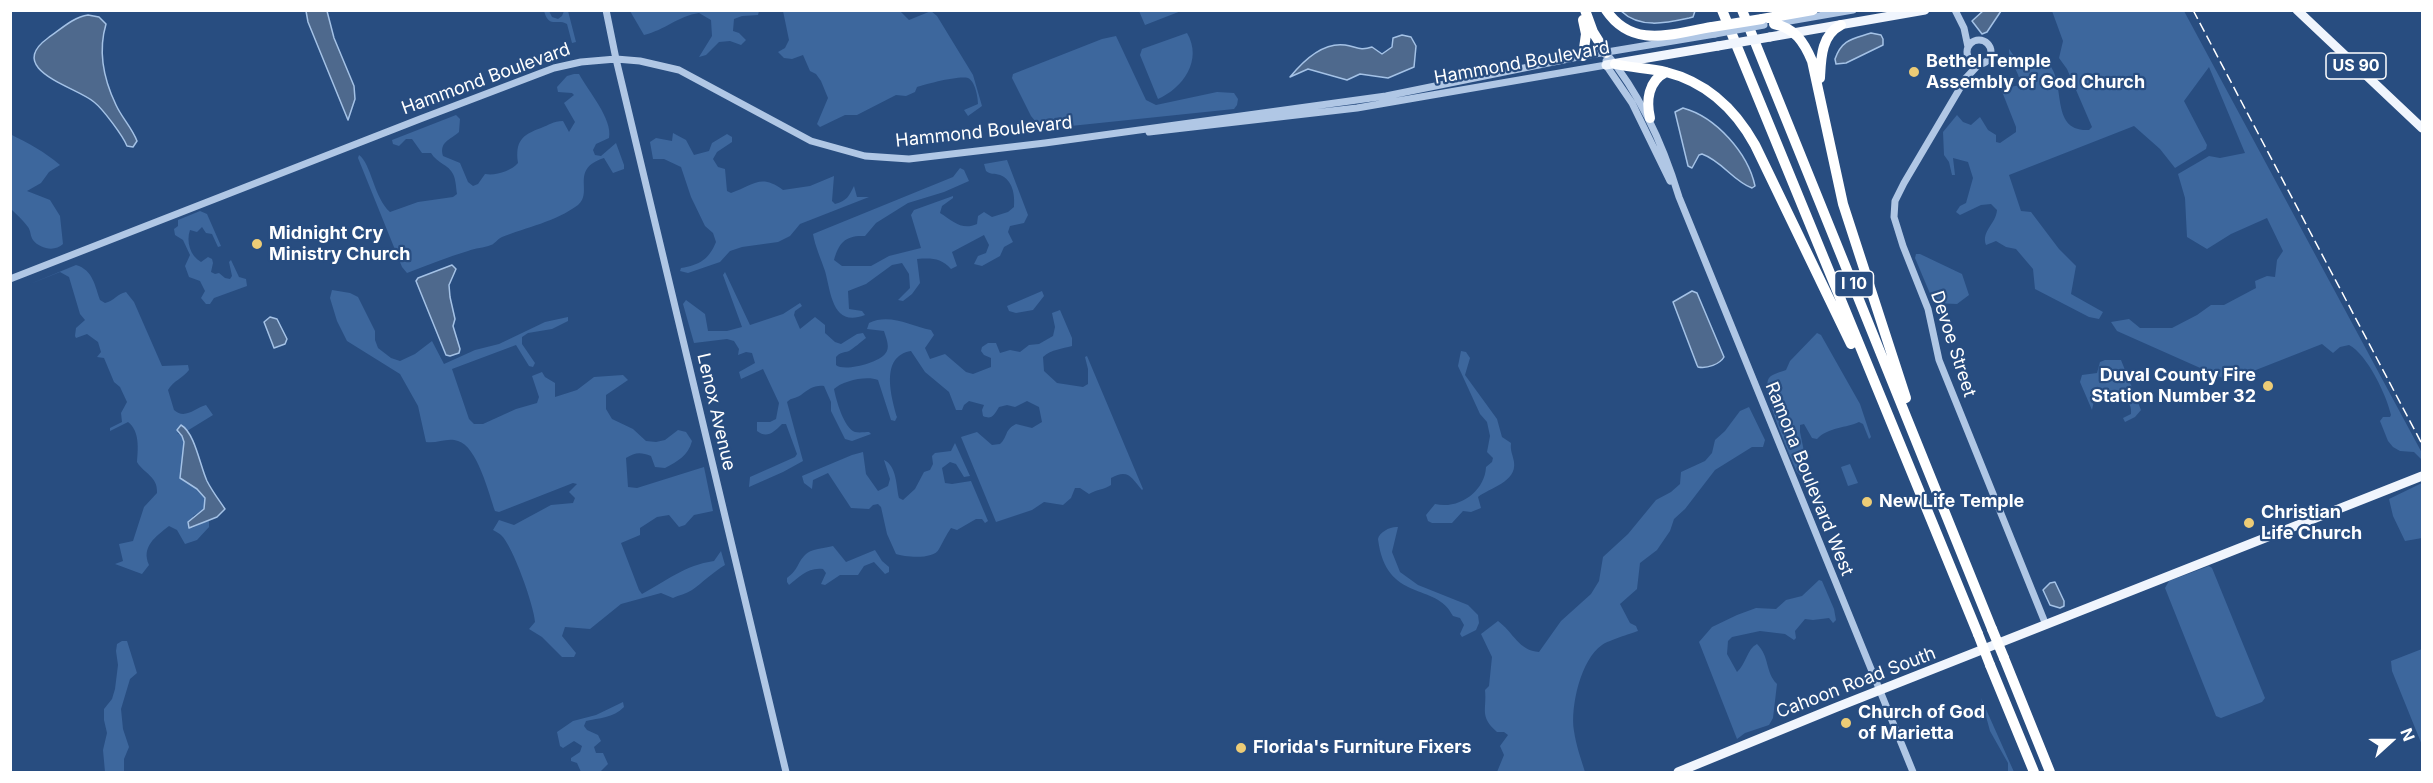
<!DOCTYPE html>
<style>
body{margin:0}
#map{position:relative;width:2433px;height:783px;overflow:hidden;background:#284d80;font-family:Inter,sans-serif}
canvas{display:block}
.frame{position:absolute;inset:0;border:12px solid #fff;pointer-events:none}
.north{position:absolute;left:2361px;top:711px;width:60px;height:60px;-webkit-text-stroke:4px #284d80;paint-order:stroke;rotate:69deg;font-size:16px;font-weight:700;line-height:24px;text-align:center;color:#fff}
.north::after{content:'';display:block;margin:auto;width:21px;height:27px;background:#fff;clip-path:polygon(50% 0,100% 100%,50% 72%,0 100%)}
</style>
<div id="map">
<canvas width="2433" height="783"></canvas>
<div class="frame"></div>
<div class="north">N</div>
</div>
<script>
const ctx = document.querySelector('canvas').getContext('2d');
ctx.lineJoin = 'round';
function fill(path, color) { ctx.fillStyle = color; ctx.fill(path, 'evenodd'); }
function strokePath(path, color, width, dash) { ctx.strokeStyle = color; ctx.lineWidth = width; ctx.lineCap = dash ? 'butt' : 'round'; ctx.setLineDash(dash || []); ctx.stroke(path); }
function drawText(font, color, halo, rows, align = 'center') {
  ctx.font = font + ' Inter,sans-serif'; ctx.lineWidth = 4.5; ctx.setLineDash([]); ctx.textBaseline = 'middle'; ctx.strokeStyle = halo; ctx.fillStyle = color; for (const [text, x, y, turn = 0] of rows) {
    ctx.save(); ctx.translate(x, y); ctx.rotate((+turn || 0) * Math.PI / 180); ctx.textAlign = isNaN(turn) ? turn : align; if (halo) ctx.strokeText(text, 0, 0); ctx.fillText(text, 0, 0); ctx.restore();
  }
}
const green = new Path2D(`
 M544 11H549L552 17 558 19 562 16 564 11H568L576 42 572 43 567 24C557 18 549 29 544 11Z
 M630 11H759L758 15 742 16 734 19 733 31 739 33 746 40 741 45 730 41 719 42 706 55 699 57 712 36 711 20 699 13C678 16 665 30 644 35Z
 M783 11H900L909 20 931 11 937 16 973 75 982 106 968 116 964 110 978 104C978 97 975 81 968 78 960 75 925 84 917 87L915 92 906 96 896 95 857 115H845L820 127 817 124 828 98 821 81 816 74 810 71 803 55 792 59 784 58 778 52 785 48 789 40Z
 M1139 11H1181L1145 25Z
 M2052 11H2184L2422 453V460L2414 452 2400 451 2393 447 2388 441 2380 421 2383 417H2390L2391 415C2387 396 2367 354 2349 345L2340 347 2333 353 2322 344 2233 379H2225L2117 331 2111 322 2129 319 2140 328H2172L2197 315 2211 305H2224L2256 288 2255 281 2267 276 2275 277 2277 260 2283 251 2267 218 2231 234 2207 249 2187 237 2185 198 2178 174 2209 156 2220 158 2245 153 2209 67 2184 101 2207 145 2206 149 2175 168 2160 149 2134 126 2009 175 2021 211 2031 212 2059 249 2076 266 2071 294 2103 312 2099 319 2089 317 2035 289 2033 269 2016 249 2006 247 1996 241 1986 245C1981 231 1996 224 1997 210L1991 204 1981 205 1960 215 1956 212 1960 206 1966 203 1973 178 1968 162 1953 158 1955 175H1952L1949 162 1944 155 1943 132 1957 115 1963 122 1971 125 1980 117 1988 130 1996 135V142L2000 143 2016 132V127L2001 89 2020 85C2020 70 2009 65 2009 49L2019 63 2036 65 2047 62C2068 82 2048 132 2089 130L2092 127 2067 69 2059 58 2063 41Z
 M1187 33C1203 60 1183 88 1158 99L1140 55 1142 49Z
 M1116 36 1146 100 1156 105 1217 92 1234 93 1238 99 1237 105 1234 109 1061 127H1040L1031 116 1012 78 1013 74 1102 39Z
 M574 74H579C588 91 613 119 609 138L596 144 593 150 595 155 601 156 616 143 624 165V169L613 173 604 158C569 169 594 192 578 205 555 222 527 227 502 237 497 239 495 244 491 245 484 248 475 248 468 251 448 257 428 265 407 273L402 267 358 158 359 155C371 163 374 198 390 212L418 202 453 197 457 194C456 188 456 180 453 174 449 165 437 163 431 153H422L412 139H406L399 146 393 144 392 140 456 115 460 119 459 132C450 140 439 142 443 156L460 163 468 182 473 186 478 184 485 174C496 176 511 171 518 163 515 141 522 135 541 128 549 125 553 121 563 121L569 132 575 122 564 103 574 95 572 93 558 92 557 87 567 76Z
 M673 133 686 140 694 155 709 151 712 143 727 134 732 137V142L717 152 713 159 718 167 725 169 727 191 731 193C753 186 760 173 783 190L810 186 834 176 832 201 835 204C847 201 849 196 854 186L857 197H869L800 224 790 236 778 242 742 247 730 251 720 262 688 273 680 271 681 268C700 265 709 259 716 242L713 233 705 226 691 197 681 167 664 159H653L650 142 656 138 672 141Z
 M10 134C28 143 45 152 60 165L49 172 41 183 27 191 50 200 60 216 63 244C55 252 40 249 33 240 30 236 31 231 28 227 23 220 16 214 11 209Z
 M1007 160 1028 215 1024 223 1010 226 1008 232 1013 242 1004 247 1000 256 982 266 974 264 978 256 986 253 989 245 984 235 952 252 957 266 951 269C941 258 932 258 917 259L920 283 912 294 903 301 898 300 910 288 909 274 902 263 892 265 866 284 848 291 849 309 862 311 865 315C832 328 831 292 825 271 821 259 815 246 813 234L953 177 960 168 964 170 969 181 944 192 908 203 876 223 865 236C846 235 839 242 834 260L842 266H871L889 256 921 248 911 215 914 210 953 196V198L942 206 940 213C953 221 962 231 977 224L978 216 984 212 992 217 1008 212 1014 207C1015 195 1013 180 1000 175 994 173 991 175 986 171L984 164Z
 M200 211 207 214 221 246 218 247 212 234 206 233 202 227 197 232 190 230C186 241 190 256 201 262L208 257 212 259 213 263 211 272 215 274 219 273 225 278 230 279 232 276 229 262 231 260 239 277 246 279 247 286 214 298 210 304H206L201 298 205 291 200 281 189 277 185 266 190 255 183 240 175 235 174 229 178 226V220Z
 M1916 254H1920L1962 274 1969 295 1957 304 1934 303 1915 258Z
 M76 265C93 270 95 286 100 300L105 303C114 301 117 294 126 292L134 302 162 366 188 365 189 370C183 378 173 381 168 390L174 410C185 420 195 408 206 405L213 415 187 431 185 428 177 433 182 436 184 442 182 480 197 489 205 498 204 509 193 516 192 528 209 520V527L197 540 185 544 177 530 169 526C155 537 141 547 149 565L142 574 115 564 123 561 119 544 133 541 144 507 157 493C158 476 144 474 137 462 138 449 140 431 128 422L110 431V428L122 422 121 413 127 402 120 387 114 382 104 358 97 357 101 352 98 342 87 334 76 338 75 336 76 328 85 320 80 314 69 277 60 272 30 284Z
 M725 272 750 325 783 314 800 303 802 306 795 311 794 315 800 329 815 317 825 325V333L835 342 841 344 857 334 863 333 866 338C861 342 854 348 849 351 843 353 840 352 836 357V365C844 372 878 363 885 354 891 348 886 338 884 331L867 329 869 323C890 313 910 326 931 330L934 335 925 348 930 359 945 354 966 372 973 374 991 367V358L984 355 981 351 982 347 988 343H996L1000 353 1010 350 1020 352 1029 345 1039 344 1053 336 1055 327 1052 313 1060 310 1072 338V346C1062 349 1052 349 1043 357L1044 371 1057 383 1083 387 1088 384V369L1085 357 1087 356 1143 489 1142 490C1132 479 1129 468 1111 478V485C1104 490 1097 489 1089 494L1080 488H1075L1071 498 1063 505 1044 502 1032 510 996 522 961 437 977 432 992 445 1000 444C1008 437 1004 430 1016 424L1032 428 1042 422 1039 407 1027 401 1015 407 1007 405 999 407C994 415 992 420 983 416L982 410 984 405 969 401 964 405 962 410H956L949 392 925 372 911 351C880 356 891 396 897 417L895 421 891 420 878 380C867 375 842 381 834 389 836 400 844 428 855 432 859 433 865 432 869 432L871 434 852 441 845 439 831 411V402L824 386C814 385 809 389 801 395 795 399 792 397 787 402L803 461 783 472 749 487 750 477 795 457 797 454 786 424H782C774 432 767 439 757 431V422H770L776 419 779 403 763 369 741 379 739 372 755 363 752 353 746 352 738 355 739 349 734 341 727 339 694 343 683 304 686 300 705 314 708 331H727L742 327 723 275Z
 M332 290 350 293 358 297 375 331V340L378 348 391 358 400 361 415 354 432 341 444 364 475 350 499 344 545 322 568 317V321L552 329 528 333 522 337V344L535 363 533 367 529 366 516 345 452 369 469 419 474 424H483L516 409 537 403 539 397 532 376 542 372 545 377 555 383V397L577 390 594 377 623 375 628 380 606 395V409L612 419 633 429 646 441 656 442 665 440 678 430 686 432 692 441C688 456 678 461 665 468L655 467 651 456C641 452 635 452 626 458L628 487 637 488 704 467 713 511 694 515 685 525 679 527 669 515 657 517 640 528V535L621 543 639 590 642 594C666 581 685 565 714 561L721 551 725 565C713 572 702 583 692 590 686 594 679 595 673 598L661 593 621 604 590 629 565 627 562 636 576 653 574 657H562L542 637 529 629 535 622C534 606 513 546 501 535 499 533 496 532 493 530L499 520 514 525 551 505 573 503 575 498 569 492 577 484 573 483 499 512 495 511C489 494 477 446 458 441 447 437 437 444 426 442L418 406 400 374 347 341 337 321 330 298Z
 M1042 291 1044 296 1033 310 1016 313 1009 311 1007 306Z
 M1817 333 1821 335 1860 404 1871 437 1869 439 1863 424 1859 422C1847 428 1828 427 1817 439L1812 438 1804 424 1800 425V432L1808 471 1807 474 1801 476 1797 472C1791 457 1760 390 1769 378 1772 374 1781 372 1786 370L1790 361Z
 M1461 351 1466 352 1470 358 1465 375 1497 419 1502 437 1511 443C1510 451 1513 455 1514 462 1517 482 1489 488 1478 497L1481 508 1471 512 1463 511 1452 523H1432L1428 521 1426 515 1435 504C1459 510 1485 491 1486 467L1492 462 1493 458 1487 452 1490 436 1487 422 1480 414 1458 366Z
 M2105 360H2121L2141 410 2135 417 2125 422 2123 418 2131 414C2133 399 2119 396 2108 390L2095 396 2092 410 2080 382 2082 375 2097 373 2100 362Z
 M1749 407 1765 440 1763 447H1752L1715 470 1685 509 1674 519 1670 531 1657 550 1640 563 1637 589 1620 604 1630 623 1636 626 1638 631C1630 634 1609 640 1602 645 1581 659 1570 707 1574 731 1576 745 1581 759 1585 772H1497L1504 755 1500 746 1508 735 1504 732H1497C1479 716 1487 710 1485 690L1489 686 1492 657 1481 634 1498 621C1513 632 1519 651 1539 652L1561 621 1591 594 1599 581 1603 557 1628 534 1656 500 1671 492 1680 484 1681 472 1705 461 1712 453 1715 440 1725 431 1740 411Z
 M955 443 970 476 964 477 956 464 950 462 942 468 945 483 952 484 971 481 988 521 985 523 982 519H976L957 530 951 528C946 535 943 542 939 549 934 560 905 557 896 554L887 534 881 507 878 504 873 505 869 509 851 508 828 473 813 480 812 489 804 483 802 476 852 455 863 452 866 474 878 491 888 486 890 479 884 460C897 466 896 486 899 498L903 500 915 489 924 472 930 470 933 464 932 456 935 453 951 451Z
 M1850 464 1858 483 1848 486 1841 467Z
 M2422 483V538L2405 541 2393 516 2389 499Z
 M1398 527 1392 552 1400 572 1418 585 1468 605 1478 615 1479 623 1476 630 1462 637 1460 634 1464 625 1460 618 1453 616C1436 581 1386 604 1378 539 1379 532 1391 526 1398 527Z
 M833 546 846 562 875 550 882 561 889 567V572L885 574 874 562 864 566 858 575H840L825 585 821 584 826 573 823 569C808 567 799 577 789 585L787 582V578C799 569 797 563 805 555 810 549 825 548 833 546Z
 M2209 566 2212 568 2265 698 2262 702 2221 718 2216 716 2165 588 2169 581Z
 M1819 580 1822 581 1834 609 1836 620 1833 623 1829 618 1813 620 1805 619 1795 631 1796 638 1794 640 1785 634 1760 631 1732 637 1728 641 1727 654 1737 672C1746 664 1747 649 1757 644 1770 657 1765 672 1777 684L1773 718 1769 725 1745 733 1737 739 1699 642 1712 627 1737 615 1756 608 1776 609 1786 600 1802 596Z
 M122 641H127C128 644 136 669 137 673L130 679 121 709 123 729 129 747 124 759V772H105L103 750 107 733 104 720V709L112 699 115 689 118 665 116 651 117 644Z
 M2422 649V745L2392 671 2391 661Z
 M1981 698 2014 772H2008V763L1990 731Z
 M623 702 624 707C613 718 599 718 586 721L584 726 587 730 598 735 601 741 594 747 596 753H603L608 764 600 772H581L577 763 571 761V758L580 752 582 746 574 741 563 748 560 746 557 732 573 721 596 715Z`);
const water = new Path2D(`
 M1984 10 2001 11 1987 32 1982 34 1972 21Z
 M306 11H327L334 38 354 86 355 99 348 120 308 22Z
 M1621 11 1695 10V11L1693 17 1689 18C1666 23 1640 29 1621 11Z
 M88 15 99 17 106 24C98 51 104 80 116 105 122 118 132 128 137 141L133 147 127 146C123 136 103 109 94 102 77 87 4 70 48 38 60 30 73 17 88 15Z
 M1871 33 1881 35 1883 39V45L1846 63 1836 64 1835 59C1842 39 1853 39 1871 33Z
 M1402 35 1411 37 1416 46 1414 67 1388 78 1360 74 1347 80 1308 69 1290 77C1303 61 1323 42 1345 45 1357 47 1360 51 1372 47L1382 54 1392 47 1393 38Z
 M1683 108C1716 117 1748 153 1755 186L1752 188C1733 181 1722 161 1702 154L1699 155 1692 168 1688 166 1675 112Z
 M452 265 456 269 449 285 450 297 455 319 453 326 460 349 459 353 450 356 446 355 416 281 418 278Z
 M1692 291 1697 293 1724 357C1720 364 1707 369 1698 367L1697 365 1673 302Z
 M270 317 277 319 287 339 285 344 274 348 264 322Z
 M181 425C195 433 200 466 207 481 212 491 219 500 225 509L217 517 189 528 188 522 204 509 205 498 197 489 180 478 184 442 182 436 177 430Z
 M2055 582 2064 601V606L2060 608 2050 605 2043 590 2050 583Z`);
const minor = new Path2D(`
 M606 10 616 59 786 772
 M1955 10 1964 28 1968 47
 M1778 23 1853 10
 M1967 52a12 12 0 1 1 24 0a12 12 0 1 1-24 0Z
 M1606 53C1641 95 1663 144 1679 197L1913 772
 M1606 61V65L1632 103 1670 181
 M1980 63 1966 78 1904 183 1895 201 1894 217 1903 246 1928 309 1939 360 2046 625
 M1149 132 1357 108 1606 65
 M10 279 420 119 554 68 581 62 616 59 640 61 679 70 811 141 865 156 909 159 1045 143 1386 96 1583 56 1715 34`);
const major = new Path2D(`
 M2297 10 2422 128
 M1770 37 1925 10
 M1606 65 1718 46
 M1678 772 1837 707 2422 476`);
const highway = new Path2D(`
 M1585 10 1593 32 1606 53
 M1606 10C1633 50 1673 33 1712 27
 M1722 10 1978 634
 M1742 10 1992 629
 M1762 19 1813 10
 M1774 24C1795 28 1804 42 1812 61L1843 204 1906 398
 M1583 56 1586 34 1583 20
 M1615 64C1632 68 1649 68 1666 72 1706 82 1735 109 1755 145L1851 344
 M1820 78C1821 59 1821 35 1841 25
 M1650 118C1646 101 1648 81 1666 72
 M2004 658 2050 772
 M1990 665 2034 772`);
const rail = new Path2D(`
 M2193 10 2422 444`);
const minorBridge = new Path2D(`
 M1715 34 1764 25`);
const majorBridge = new Path2D(`
 M1718 46 1770 37`);
const highwayBridge = new Path2D(`
 M1712 27 1762 19
 M1992 629 2004 658
 M1978 634 1990 665`);
const markers = [
 [1914,72,6,"#edcc76"],
 [257,244,6,"#edcc76"],
 [2268,386,6,"#edcc76"],
 [1867,502,6,"#edcc76"],
 [2249,523,6,"#edcc76"],
 [1846,723,6,"#edcc76"],
 [1241,748,6,"#edcc76"]
];
const shields = [
 [2356,66,60],
 [1854,284,39]
];
const shieldNames = [
 ["US 90",2356,66],
 ["I 10",1854,284]
];
const poiNames = [
 ["Bethel Temple",1926,62],
 ["Assembly of God Church",1926,83],
 ["Midnight Cry",269,234],
 ["Ministry Church",269,255],
 ["Duval County Fire",2256,376,"right"],
 ["Station Number 32",2256,397,"right"],
 ["New Life Temple",1879,502],
 ["Christian",2261,513],
 ["Life Church",2261,534],
 ["Church of God",1858,713],
 ["of Marietta",1858,734],
 ["Florida's Furniture Fixers",1253,748]
];
const streetNames = [
 ["Hammond Boulevard",1522,63,-10],
 ["Hammond Boulevard",486,79,-20],
 ["Hammond Boulevard",984,132,-6],
 ["Devoe Street",1953,344,72],
 ["Lenox Avenue",716,412,77],
 ["Ramona Boulevard West",1809,479,68],
 ["Cahoon Road South",1856,683,-21]
];
fill(green, '#3d679d');
fill(water, '#4e698d');
strokePath(water, '#a4c2e6', 1.5);
strokePath(minor, '#b0c7e5', 7);
strokePath(major, '#f0f5fd', 9);
strokePath(highway, '#fff', 10);
strokePath(rail, '#fff', 1.5, [10, 4.5]);
strokePath(minorBridge, '#b0c7e5', 7);
strokePath(majorBridge, '#f0f5fd', 9);
strokePath(highwayBridge, '#fff', 10);
for (const [x, y, r, color] of markers) { const dot = new Path2D(); dot.arc(x, y, r, 0, 2 * Math.PI); ctx.fillStyle = color; ctx.fill(dot); strokePath(dot, '#284d80', 2); }
for (const [x, y, w] of shields) { const box = new Path2D(); box.roundRect(x - w / 2, y - 13, w, 26, 4.5); ctx.fillStyle = '#284d80'; ctx.fill(box); strokePath(box, '#fff', 1.5); }
drawText('bold 16px', '#fff', null, shieldNames);
drawText('bold 18px', '#fff', '#284d80', poiNames, 'left');
drawText('18px', '#fff', '#284d80', streetNames);
</script>
